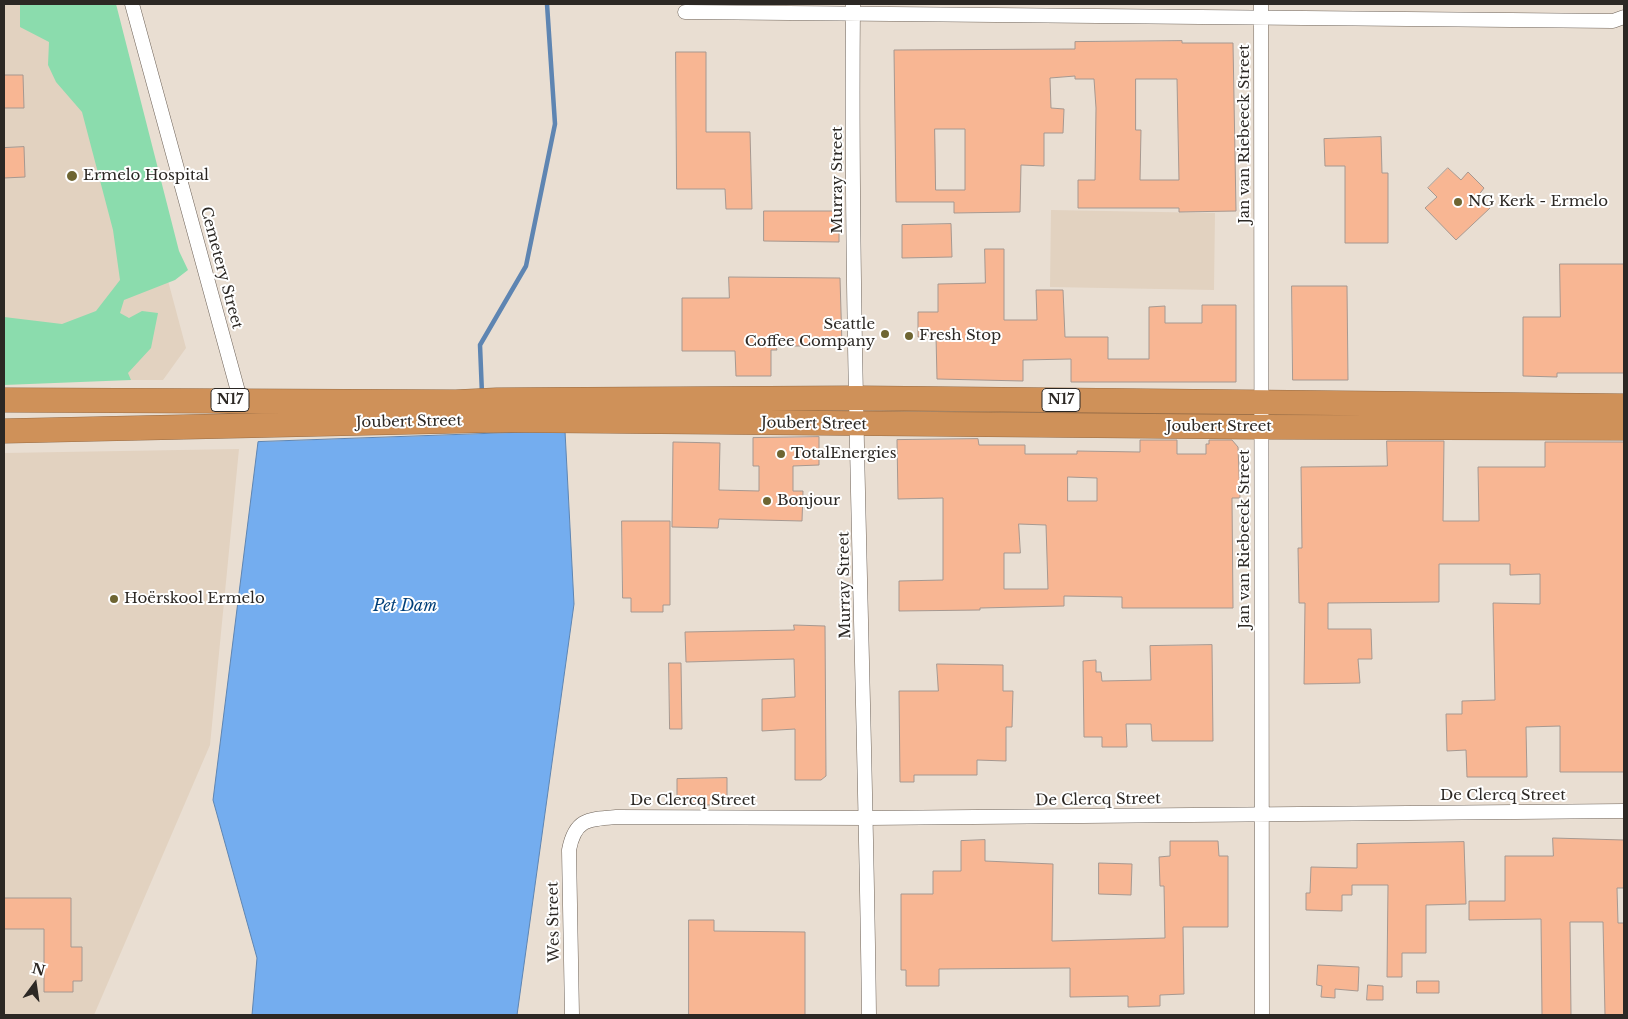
<!DOCTYPE html>
<meta charset="utf-8">
<style>
body{margin:0}
#map{position:relative;width:1628px;height:1019px;overflow:hidden;background:#e9ded2;font-family:"Libre Baskerville",serif}
canvas{display:block}
.frame{position:absolute;inset:0;border:5px solid #2c2824;pointer-events:none}
.north{position:absolute;left:10px;top:959px;width:50px;height:50px;-webkit-text-stroke:4px #fff;paint-order:stroke;rotate:14deg;font-size:14px;font-weight:700;line-height:20px;text-align:center;color:#2c2824}
.north::after{content:'';display:block;margin:auto;width:18px;height:22px;background:#2c2824;clip-path:polygon(50% 0,100% 100%,50% 72%,0 100%)}
</style>
<div id="map">
<canvas width="1628" height="1019"></canvas>
<div class="frame"></div>
<div class="north">N</div>
</div>
<script>
const ctx = document.querySelector('canvas').getContext('2d');
ctx.lineJoin = 'round';
function fill(path, color) { ctx.fillStyle = color; ctx.fill(path, 'evenodd'); }
function strokePath(path, color, width, dash) { ctx.strokeStyle = color; ctx.lineWidth = width; ctx.lineCap = dash ? 'butt' : 'round'; ctx.setLineDash(dash || []); ctx.stroke(path); }
function drawText(font, color, halo, rows, align = 'center') {
  ctx.font = font + ' "Libre Baskerville",serif'; ctx.lineWidth = 4; ctx.setLineDash([]); ctx.textBaseline = 'middle'; ctx.strokeStyle = halo; ctx.fillStyle = color; for (const [text, x, y, turn = 0] of rows) {
    ctx.save(); ctx.translate(x, y); ctx.rotate((+turn || 0) * Math.PI / 180); ctx.textAlign = isNaN(turn) ? turn : align; if (halo) ctx.strokeText(text, 0, 0); ctx.fillText(text, 0, 0); ctx.restore();
  }
}
const built = new Path2D(`
 M4 4H94L186 348 163 380H4Z
 M1051 210 1215 213 1214 290 1050 287Z
 M239 449 210 745 94 1015H4V453Z`);
const green = new Path2D(`
 M20 4H116L179 251 188 270 175 280 124 300 120 313 129 318 142 311 158 313 151 348 128 373 131 380 4 385V317L62 324 96 311 120 280 113 230 82 112 56 82 48 65 49 42 20 27Z`);
const water = new Path2D(`
 M565 431 574 604 517 1015H252L257 958 213 800 258 442Z`);
const stream = new Path2D(`
 M482 394 480 345 526 266 555 124 547 4`);
const building = new Path2D(`
 M1182 41V43H1233L1236 211 1179 212V208H1078V180H1095L1096 108 1094 79H1075V76L1050 78 1051 108 1064 109 1063 133H1044V166L1021 165 1020 212 954 213V202H896L894 50 1075 49V42ZM1136 79H1177L1179 180H1140L1141 130H1136ZM935 129H965V190H936Z
 M676 52H706V132H750L752 209H726L725 189H677Z
 M4 75H23L24 108H4Z
 M1381 137 1382 173H1388V243H1345V166H1325L1324 139Z
 M24 147 25 177 4 178V148Z
 M1448 168 1461 180 1468 172 1484 188 1478 196 1490 208 1456 240 1425 208 1437 197 1428 188Z
 M764 211H839V242L764 241Z
 M951 224 952 257 902 258V225Z
 M985 249H1004V320H1037L1036 290H1063L1065 337H1108V359H1149V307L1165 306V323H1202V305H1236V382H1071V359L1023 360V381L937 379 936 336 918 337V312H938V284L985 283Z
 M1560 264H1624V373H1557V377L1523 376V317H1560Z
 M729 277 840 278 842 346H776L777 350H771V376H736L735 351H682V298H729Z
 M1292 286H1347L1348 380H1293Z
 M819 437V465L793 466V491H803L802 521 719 519 718 528 672 527 673 442 720 443 719 490 759 491V466H753V438Z
 M978 439 979 445H1025V454H1077V451L1140 452V440H1177V454H1206V444H1209V440H1232L1238 447 1240 498H1232L1233 608H1122V597L1064 596V606L980 608V610L899 611V581L943 580V498L898 499 897 440ZM1068 477 1097 478V501H1068ZM1019 524 1046 525 1048 589H1004V553H1020Z
 M1387 441H1444L1443 521H1479L1478 467H1545V442H1624V772H1560V726L1526 727 1527 777H1467L1466 750 1447 751 1446 714H1462V701L1495 700 1493 603 1540 604V574L1510 575V564H1439V602L1328 603V629H1371L1372 659H1358L1360 683 1304 684 1305 603H1299L1298 548H1302L1301 467 1387 466Z
 M622 521H670V605H663V612H631V598H623Z
 M794 625 825 626 826 776 821 780H795V729L762 731V699L795 697 794 659 686 662 685 632 794 630Z
 M1212 645 1213 741H1152L1151 724H1126L1127 747H1102V737H1084L1083 661 1096 660V672H1101L1102 681 1151 680 1150 646Z
 M669 663H681L682 729H670Z
 M937 664 1003 665V691H1013L1012 727H1006V761L977 760V775H914V782H900L899 691H938Z
 M727 778V805H677V779Z
 M1553 838 1624 840V888H1617L1618 923H1624V1015H1605L1603 922H1570L1571 1015H1542L1541 919 1469 920V901H1505V856H1553Z
 M985 840V861L1053 864 1052 941 1165 938 1164 886H1160L1159 857 1170 856V841H1218L1219 856H1228V927H1183L1184 994 1160 995V1006L1128 1007V996L1070 997V968L939 969V986H906V970H901V894H933V871H961V841Z
 M1464 842 1466 904 1426 905V953H1402V977H1387L1388 885H1352V895H1342V911L1306 910V893H1310L1311 867 1357 868V844Z
 M1099 863 1132 864 1131 895 1099 894Z
 M4 898H71V947H82V981H73V992H44V929H4Z
 M689 920H714V931L805 932V1015H689Z
 M1318 965 1359 967 1358 991 1335 989V998L1321 997 1322 986 1317 985Z
 M1417 981H1439V993H1417Z
 M1368 985 1383 986V1000H1367Z`);
const street = new Path2D(`
 M132 4 242 406
 M853 4C850 341 865 678 869 1015
 M1261 4 1262 1015
 M685 12 1613 21 1624 17
 M572 1015 569 850C575 819 588 819 616 817L867 818 1624 811`);
const highway = new Path2D(`
 M4 400 456 402 497 400 858 398 1624 406
 M4 431 498 420 1261 427 1624 428`);
const markers = [
 [72,176,6,"#6e6532"],
 [1458,202,5,"#6e6532"],
 [885,334,5,"#6e6532"],
 [909,336,5,"#6e6532"],
 [781,454,5,"#6e6532"],
 [767,501,5,"#6e6532"],
 [114,599,5,"#6e6532"]
];
const shields = [
 [230,400,38],
 [1061,400,38]
];
const shieldNames = [
 ["N17",230,400],
 ["N17",1061,400]
];
const streetNames = [
 ["Jan van Riebeeck Street",1245,134,-90],
 ["Murray Street",838,180,-90],
 ["Cemetery Street",221,268,75],
 ["Joubert Street",409,422,-1],
 ["Joubert Street",814,424,1],
 ["Joubert Street",1219,427],
 ["Jan van Riebeeck Street",1245,539,-90],
 ["Murray Street",845,585,-91],
 ["De Clercq Street",1503,796],
 ["De Clercq Street",1098,800,-1],
 ["De Clercq Street",693,801],
 ["Wes Street",554,922,-91]
];
const poiNames = [
 ["Ermelo Hospital",83,176],
 ["NG Kerk - Ermelo",1468,202],
 ["Seattle",875,325,"right"],
 ["Coffee Company",875,342,"right"],
 ["Fresh Stop",919,336],
 ["TotalEnergies",791,454],
 ["Bonjour",777,501],
 ["Hoërskool Ermelo",124,599]
];
const waterNames = [
 ["Pet Dam",405,606]
];
fill(built, '#e2d2c0');
fill(green, '#8bdcad');
fill(water, '#74adef');
strokePath(water, '#5e85b2', 1);
strokePath(stream, '#5e85b2', 4.5);
fill(building, '#f8b693');
strokePath(building, '#a69890', 1);
strokePath(street, '#6f645a', 15);
strokePath(highway, '#966c46', 25);
strokePath(street, '#fff', 14);
strokePath(highway, '#cf9159', 24);
for (const [x, y, r, color] of markers) { const dot = new Path2D(); dot.arc(x, y, r, 0, 2 * Math.PI); ctx.fillStyle = color; ctx.fill(dot); strokePath(dot, '#fff', 2); }
for (const [x, y, w] of shields) { const box = new Path2D(); box.roundRect(x - w / 2, y - 11.5, w, 23, 4); ctx.fillStyle = '#fff'; ctx.fill(box); strokePath(box, '#2c2824', 1); }
drawText('bold 14px', '#2c2824', null, shieldNames);
drawText('15px', '#2c2824', '#fff', streetNames);
drawText('15px', '#2c2824', '#fff', poiNames, 'left');
drawText('italic 16px', '#003f79', '#fff', waterNames);
</script>
